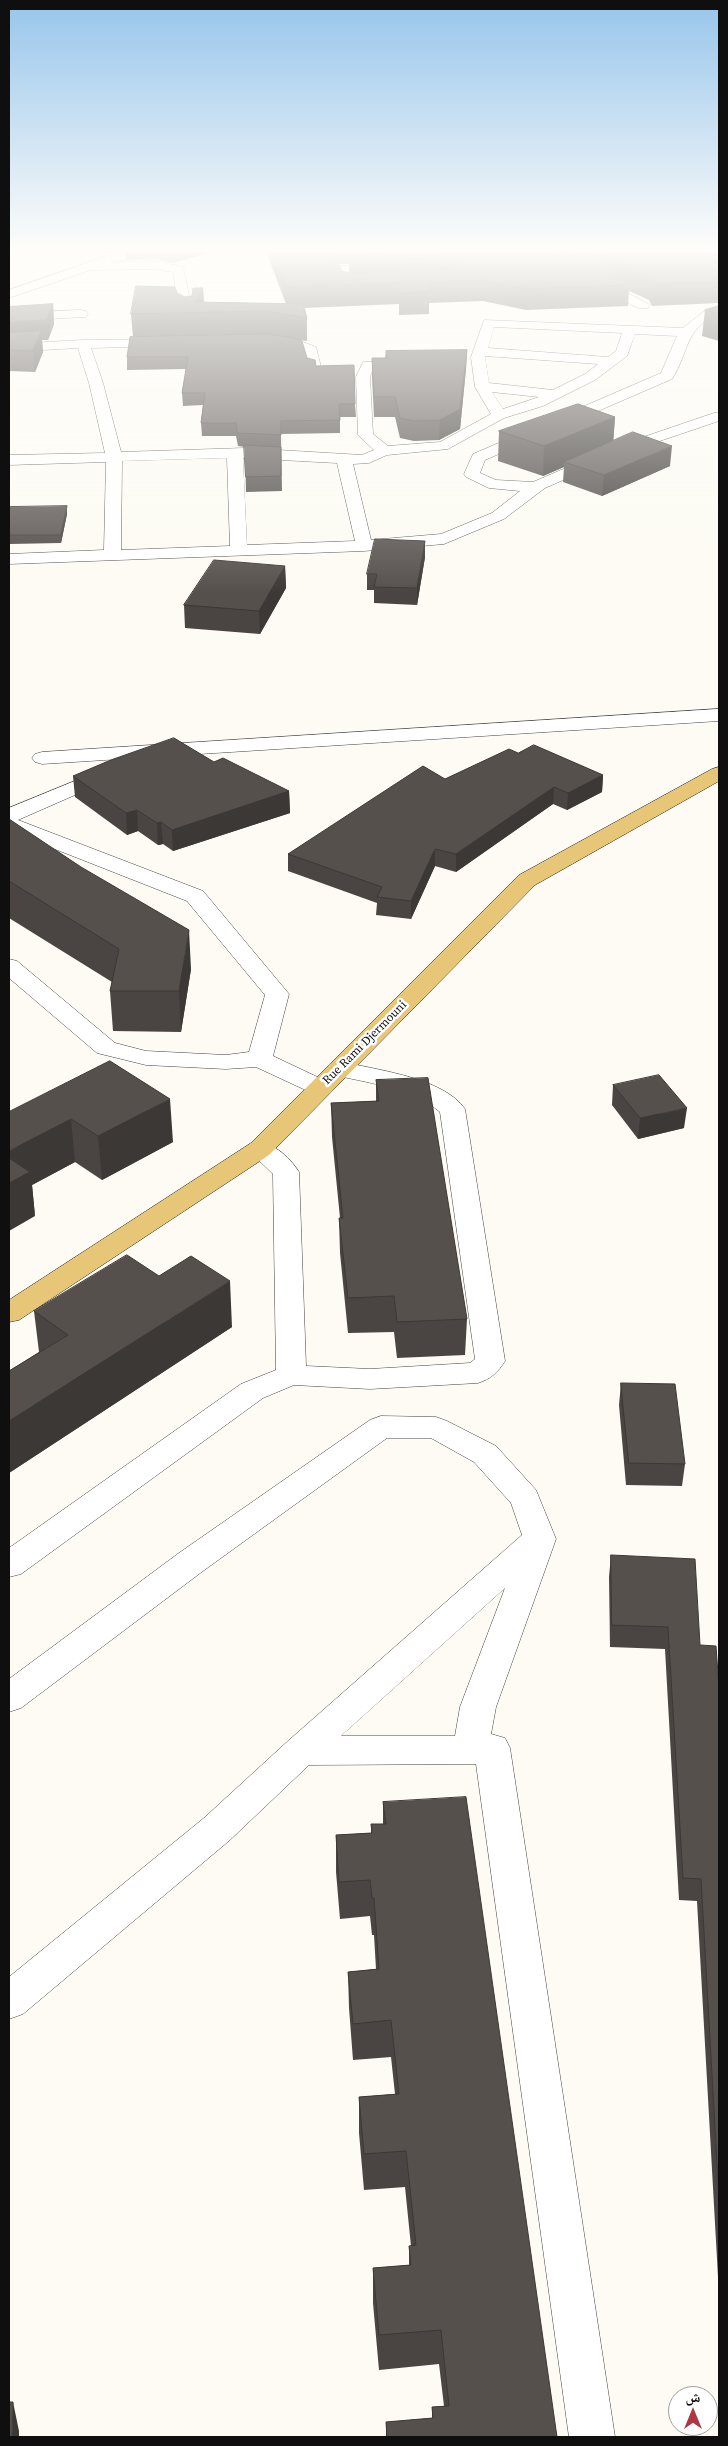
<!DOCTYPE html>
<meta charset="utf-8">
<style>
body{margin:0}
#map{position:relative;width:728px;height:2446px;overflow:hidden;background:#fdfbf3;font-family:"Source Serif 4","Noto Naskh Arabic",serif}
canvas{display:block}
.frame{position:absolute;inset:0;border:10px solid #0f0f0f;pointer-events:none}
.north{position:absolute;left:668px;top:2386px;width:50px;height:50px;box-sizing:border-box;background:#fff;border:1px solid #9f9f9f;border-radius:50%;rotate:0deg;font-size:14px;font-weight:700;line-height:20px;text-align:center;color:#0f0f0f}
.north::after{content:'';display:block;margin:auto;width:18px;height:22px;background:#af3744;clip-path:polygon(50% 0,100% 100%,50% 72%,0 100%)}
</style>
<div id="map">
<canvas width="728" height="2446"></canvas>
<div class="frame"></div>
<div class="north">ش</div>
</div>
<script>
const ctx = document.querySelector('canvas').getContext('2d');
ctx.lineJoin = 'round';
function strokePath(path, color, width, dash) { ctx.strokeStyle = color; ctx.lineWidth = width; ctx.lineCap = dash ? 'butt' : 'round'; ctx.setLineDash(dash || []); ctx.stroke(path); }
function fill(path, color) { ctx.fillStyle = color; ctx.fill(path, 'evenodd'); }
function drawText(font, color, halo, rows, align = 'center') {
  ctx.font = font + ' "Source Serif 4",serif'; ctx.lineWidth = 5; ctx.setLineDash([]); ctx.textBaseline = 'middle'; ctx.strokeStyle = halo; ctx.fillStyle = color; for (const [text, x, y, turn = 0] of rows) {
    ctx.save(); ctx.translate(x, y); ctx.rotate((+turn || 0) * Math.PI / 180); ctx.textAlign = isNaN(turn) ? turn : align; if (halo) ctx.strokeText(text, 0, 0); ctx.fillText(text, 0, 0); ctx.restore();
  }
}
const minor = new Path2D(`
 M556 252H573L597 261 621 289 650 305 648 308H638L611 295 589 267Z
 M107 256 111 257 112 262 156 261 183 267 193 314 191 317 186 318 179 314 173 272 156 269 91 270 9 298V290Z
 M386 265 390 266 392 269 390 272 346 274 353 284H368L369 287 368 290 344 291 332 270 338 266Z
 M719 306V314C684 328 689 353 672 379L485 460 480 473 496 480 533 482 617 446 714 413 719 412V421L627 452 545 488 504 519 444 544 364 551 9 564V554L104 550 106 462 9 465V455L105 453 89 383 78 348 9 352V344L83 340 171 339 173 342 171 345 166 346 91 348 103 383 121 452 245 448 362 455 374 450 358 435 356 377 363 362 410 360 417 364 410 368 373 369 370 377 373 434 388 446 440 442 491 414 475 387 471 357 484 320 683 328 703 312ZM494 327 622 333 616 351 608 357 488 348ZM635 334 677 336 661 373 473 454 464 474 466 477 489 488 520 491 492 513 441 534 371 540 353 464 369 463 387 455 448 449 504 418 543 406 595 380 627 356ZM485 356 598 364 585 374 553 390 489 383ZM492 392 539 397 503 409ZM227 458 230 546 121 550 122 461ZM243 458 337 463 355 541 247 545Z
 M81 310 86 311 88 314 86 317 9 321V313Z
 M266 336 298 340 316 347 321 367 314 371 309 370 304 352 295 348 261 343 259 340 261 337Z
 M719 709V721L42 764 35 762 32 758 35 754 42 752Z
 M109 767 116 769 119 773 116 777 18 820 203 891 289 994 273 1056 330 1083 334 1088 330 1093 321 1096 312 1093 256 1067 226 1069 146 1065 97 1053 9 978V959L17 961 115 1043 146 1051 226 1055 249 1052 265 995 187 901 9 831V808Z
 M339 1061C375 1070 443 1077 465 1109L505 1361C498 1372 491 1379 478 1383L370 1389 294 1385 263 1398 21 1574 9 1577V1548L241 1384 276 1370 273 1174 247 1149 251 1143C270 1139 289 1156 299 1172L306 1366 370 1369 470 1363 475 1359 440 1112C410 1087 367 1083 330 1074L326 1069 330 1064Z
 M381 1416 436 1417 447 1421 496 1446 536 1490 556 1539 496 1707 491 1734 505 1738 510 1748 615 2437H569L476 1764 309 1765 230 1840 23 2014 9 2019V1977L204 1818 288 1741 522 1535 511 1503 474 1462 431 1438H387L203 1571 21 1708 9 1712V1679L179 1553 370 1420ZM505 1588 460 1707 455 1736H341Z`);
const major = new Path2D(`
 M719 767V781L535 885 269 1155 19 1320 9 1322V1300L251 1143 519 875 712 769Z`);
const wall = new Path2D(`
 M126 252H210L173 263 156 259 126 260Z
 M269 252H719V303L652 306 649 300 629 291 628 306 526 310 483 301 429 303V314L399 315V304L304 308 307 318V341L299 340 307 358 316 366 355 404 356 417H340V433L281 434 282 491 246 492 245 447 238 446 236 436H202L201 423 203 405 183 406 182 393 186 369 127 370V357L133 337 131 314 177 293 185 297 192 296 203 288 204 302 286 304 269 259ZM338 264H349V273L342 271Z
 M53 304 54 324 48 340H42L43 352 35 372 9 371V307Z
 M719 306V341L702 336 705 310Z
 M467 350 466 369 460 429 439 440 414 441 400 438 395 417H374L372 377V358H385L386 351Z
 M615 417 613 441 670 466 602 496 563 482 564 467 543 476 498 461 499 431Z
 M9 507 67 514 61 543 9 544Z
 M425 541V557L417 605 374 603V590H367V574Z
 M285 566 286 588 260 634 185 628 184 605Z
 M518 753 603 775 602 792 567 810 553 804 456 872 435 866 411 919 376 915 377 903 288 871V854L445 779Z
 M214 762 289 791 290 813 173 851 163 844 158 845 138 831 127 835 75 797 73 776Z
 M9 819 191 969 181 1032 113 1031 110 991 112 982 9 918Z
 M110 1061 173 1142 102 1180 75 1162 32 1185 35 1216 9 1112Z
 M376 1080 467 1319 465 1355 397 1358 394 1332 348 1333 340 1253 339 1218H340L332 1137 331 1103 376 1101Z
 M613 1085 684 1128 638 1139 612 1105Z
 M34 1311 232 1327 9 1473V1371L39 1352Z
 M621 1383 685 1464 682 1486 626 1485 619 1405Z
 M611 1555 700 1645 719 1688V2295L697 1901 679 1900 665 1649 610 1647 609 1577Z
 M383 1802 557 2437H386V2422L432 2418V2407L444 2406 439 2364 379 2370 373 2303V2268L409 2265V2246H411L405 2187 364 2190 359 2133V2097L395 2094 391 2057 353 2060 349 2008 348 1972 376 1969 374 1935H372L370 1916 340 1919 336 1872V1835L371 1833V1824H383Z`);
const shadedWall = new Path2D(`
 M173 252H210L173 263Z
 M330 252H338V264Z
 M203 288 204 310 195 302Z
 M53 304 54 324 48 340H42L43 352 35 372 33 351 9 343V322Z
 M467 350 466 369 460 429 439 440 440 420Z
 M615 417 613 446 564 462V467L543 476 544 446Z
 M672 446 670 466 602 496 604 475Z
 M67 506V514L61 543V535Z
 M425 541V557L417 605V588Z
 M285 566 286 588 260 634 259 611Z
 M603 775 602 792 567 810 568 793Z
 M554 787 553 804 456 872V854Z
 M289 791 290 813 173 851 172 830Z
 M137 810 138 831 127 835 126 813Z
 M161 822 163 844 158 845 157 823Z
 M435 849V866L411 919V901Z
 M189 930 191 969 181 1032 179 991Z
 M170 1099 173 1142 102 1180 98 1136Z
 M687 1108 684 1128 638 1139 640 1118Z
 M71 1119 75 1162 32 1185 35 1216 9 1231V1151Z
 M230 1281 232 1327 9 1473V1421Z
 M13 2402 19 2431V2437H12Z`);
const building = new Path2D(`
 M274 252H332L342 271 349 273 453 269 460 264 452 257 354 261 349 254 455 252H593L615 275 630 285 527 289 484 280 430 282 429 292 400 293V283L287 287Z
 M611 252H719V282L653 284 650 279 624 266Z
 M136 286 175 287 177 293 185 297 192 296 193 288H203L195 302 303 304 307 318 266 311 131 314Z
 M53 304 46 320 9 322V307Z
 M719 306V314L705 310Z
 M41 331 33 351 9 350V333Z
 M267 334 294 338 302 341 307 358 315 360 316 366 354 365 355 404H339L340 420 281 421V435L237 433 236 423H201L205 393H182L188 357H127L130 337Z
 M467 350 460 409 440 420 414 421 400 418 395 397H374L372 358H387L386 351Z
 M578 404 615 417 544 446 499 431Z
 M633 432 672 446 604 475 564 462Z
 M244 445 281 447V476L246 477Z
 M67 506 61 535H9V507Z
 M375 539 425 541 417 588 374 587 377 574H367Z
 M214 560 285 566 259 611 184 605Z
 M174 738 214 762 223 758 289 791 172 830 161 822 157 823 137 810 126 813 73 776 111 760Z
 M534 745 603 775 568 793 554 787 456 854 435 849 411 901 377 897 382 887 288 854 423 766 445 779 509 749 518 753Z
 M9 819 81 867 189 930 179 991H110L119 949 9 881Z
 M110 1061 170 1099 98 1136 71 1119 9 1151V1112Z
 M659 1075 687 1108 640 1118 613 1085Z
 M428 1078 467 1319 397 1322 394 1296 348 1298 339 1218H343L331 1103 379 1101 376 1080Z
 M9 1158 30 1172 9 1183Z
 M127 1255 159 1276 191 1256 230 1281 9 1421V1371L68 1335 34 1311Z
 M621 1383 675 1384 685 1464 629 1463Z
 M611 1555 695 1559 700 1645 716 1646 719 1688V2199L701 1879 683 1878 668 1627 612 1625Z
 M466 1797 557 2437H387L386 2422 433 2418 432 2407 449 2406 441 2330 379 2335 373 2268 411 2265 409 2246 416 2245 406 2151 364 2154 359 2097 399 2094 391 2020 353 2024 348 1972 379 1969 374 1898H372L370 1880 339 1882 336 1835 372 1833 371 1824H386L383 1802Z
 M9 2402H13L12 2437H9Z`);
const streetNames = [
 ["Rue Rami Djermouni",365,1043,-45]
];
strokePath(minor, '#424242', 1);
strokePath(major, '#202020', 1);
fill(minor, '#fff');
fill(major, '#e8c678');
fill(wall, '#4a4542');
fill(shadedWall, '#3c3836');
fill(building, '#56504d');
strokePath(building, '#3c3836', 1);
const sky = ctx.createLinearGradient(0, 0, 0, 594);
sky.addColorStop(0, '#97c5eb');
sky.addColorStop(0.42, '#fefdfa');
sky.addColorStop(1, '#fefdfa00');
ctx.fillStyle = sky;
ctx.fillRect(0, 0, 728, 594);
drawText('12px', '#0f0f0f', '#fff', streetNames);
</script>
